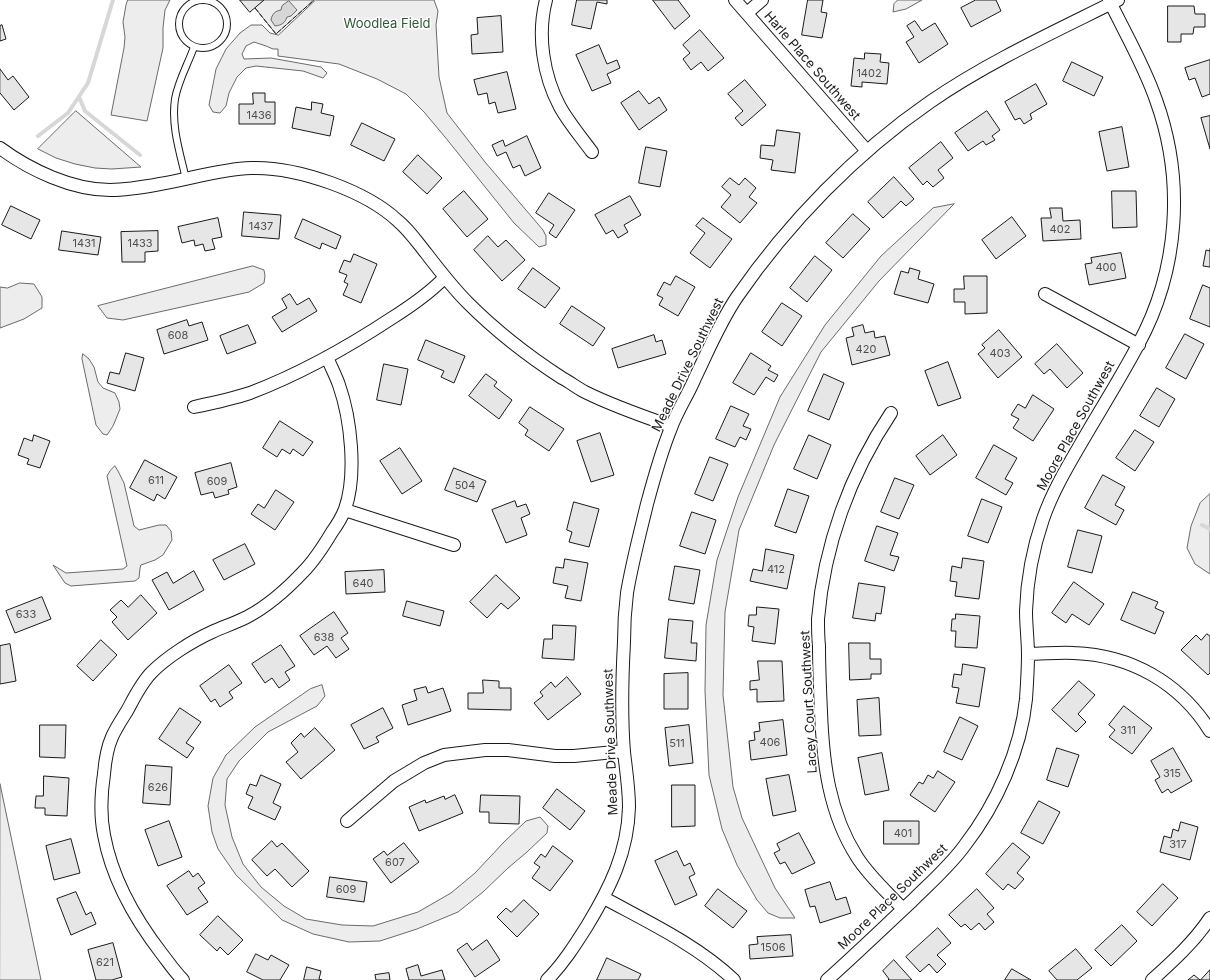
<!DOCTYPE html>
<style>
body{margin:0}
canvas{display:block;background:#fff}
</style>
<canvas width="1210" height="980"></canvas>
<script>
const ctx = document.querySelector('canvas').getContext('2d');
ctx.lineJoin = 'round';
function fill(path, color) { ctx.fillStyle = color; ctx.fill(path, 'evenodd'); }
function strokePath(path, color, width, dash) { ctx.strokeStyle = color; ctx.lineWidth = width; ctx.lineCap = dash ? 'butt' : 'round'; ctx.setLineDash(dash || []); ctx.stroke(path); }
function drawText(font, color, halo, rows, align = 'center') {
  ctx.font = font + ' Inter,sans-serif'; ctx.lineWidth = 3; ctx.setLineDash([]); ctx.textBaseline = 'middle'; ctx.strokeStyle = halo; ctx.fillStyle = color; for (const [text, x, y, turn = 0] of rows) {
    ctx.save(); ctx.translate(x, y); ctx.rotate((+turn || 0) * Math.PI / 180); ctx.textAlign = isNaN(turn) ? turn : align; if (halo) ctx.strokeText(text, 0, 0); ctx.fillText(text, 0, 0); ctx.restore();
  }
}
const built = new Path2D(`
 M128 0H170L165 10 163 28V48L147 121 111 115 124 48 125 37 123 22 126 5Z
 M264 0H314L276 34 255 8Z
 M316 0H434L438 11 436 25 439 77 447 113 485 162 543 230 546 236V245L539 247 514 223 445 137 424 112 406 94 377 79 339 64 278 56V49H273L266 46 254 42 246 46 242 54 244 59 271 58 321 67 327 73 323 78 303 71 256 66 246 68 237 77 229 93 226 106 220 113 213 112 209 105 216 69 226 49 240 33 251 25H262L270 33 278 35Z
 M898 0H922L906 9 893 12 894 4Z
 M76 111 141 167 112 169 95 168 75 164 56 158 38 149Z
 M954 204 879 281 821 352 774 445 739 530 725 612 723 695 733 787 742 818 775 888 795 918H780L768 913 757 900 737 865 722 829 709 775 705 691 706 625 717 560 738 497 780 397 825 325 881 256 933 208Z
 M253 266 264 270 265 276 264 283 249 292 123 320 107 318 98 306Z
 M20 283 34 284 42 297V308L24 319 0 328V287L7 288Z
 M83 354 89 359 94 367 98 382 103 388 115 393 119 402 120 409 113 426 107 435 103 434 96 425 82 359Z
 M115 466 118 471 124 483 134 526 139 530 159 525H166L171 531 172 540 163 555 155 560 141 565 140 568 139 578 135 581 71 586 65 583 53 565 66 573 123 569 127 566 107 476 110 471Z
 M1210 494V574L1195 564 1187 548 1191 526 1200 503Z
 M322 685 325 696 317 706 268 732 239 761 227 779 225 805 232 837 243 864 261 887 284 906 306 919 342 925 373 926 418 912 451 893 475 873 504 842 526 821 540 817 548 826 547 833 527 852 508 868 483 892 458 912 417 929 380 941 349 942 313 934 282 920 236 875 218 849 212 832 208 806 213 778 226 755 255 727 310 689Z
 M0 784 41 980H0Z`);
const water = new Path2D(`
 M289 1 297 10 291 16 287 17C285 23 282 25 275 26L271 20C272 14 275 11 281 10L282 6Z`);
const stream = new Path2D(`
 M79 97 85 111 140 155
 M38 136 68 113 88 83 113 0
 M1202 525 1210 529`);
const building = new Path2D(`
 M240 0H264L250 12Z
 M577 0H607V4L597 2 591 29 572 25Z
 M653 0H678L690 16 675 29Z
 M808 0H823L821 12 827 13 822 38 802 35Z
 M976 0H996L1001 11 971 27 961 8Z
 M1168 6H1194L1195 14H1205V27H1194L1193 34H1181V42H1168Z
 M501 16 503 52 472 54 471 35 478 34 477 18Z
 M915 21 922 31 935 23 948 44 919 63 906 42 914 37 907 26Z
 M2 25 6 39 0 41V26Z
 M700 30 724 58 708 71 701 62 691 70 683 59 690 53 683 45Z
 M599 45 607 64 617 60 620 68 607 74 611 83 592 91 576 55Z
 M865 53 881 54 880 62 889 63 887 84 862 82V87L851 86 854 58 864 59Z
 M1210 60V94L1202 97 1195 78 1189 80 1185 68Z
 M1072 62 1103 77 1094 96 1063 81Z
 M0 69 8 80 13 76 29 97 14 110 0 93Z
 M507 72 516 109 498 113 495 102 489 104 487 93 478 95 474 80Z
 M745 80 766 105 742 126 735 118 743 111 728 94Z
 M1036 84 1047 104 1030 114 1032 119 1024 124 1020 118 1015 120 1005 102Z
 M639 91 649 104 659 97 667 110 639 130 621 103Z
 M253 93H265V102H275V124H239V104H253Z
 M312 102 323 104 321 113 334 116 330 136 292 128 296 107 311 110Z
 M987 111 1000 130 992 136 995 140 986 145 983 141 968 151 955 133Z
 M1210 116V149L1201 118Z
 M362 123 395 139 384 161 351 145Z
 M1122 127 1129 167 1107 171 1099 132Z
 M777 130 800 133 795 173 771 170 773 160 760 158 761 145 774 146Z
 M527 136 541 168 525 176 520 165 513 168 506 152 497 156 492 145 503 140 505 146Z
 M941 142 953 158 938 170 944 178 933 187 927 181 923 185 909 168Z
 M646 147 667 151 660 187 639 183Z
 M418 155 442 178 427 194 403 172Z
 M894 177 914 199 906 206 901 201 883 218 868 202Z
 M730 178 739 185 745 178 756 188 749 197 757 203 740 223 721 207 731 195 722 187Z
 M464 191 488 219 467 237 443 209Z
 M1112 191H1136L1137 227 1113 228Z
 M549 193 575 210 556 238 549 233 554 225 536 213Z
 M630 196 641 215 624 225 628 232 618 238 613 230 606 234 595 215Z
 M11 206 40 220 31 239 2 225Z
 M1050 208H1062L1063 221 1080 220 1081 239 1043 241 1041 218H1051Z
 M244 212 281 215 279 239 242 236Z
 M853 214 870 229 843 258 826 243Z
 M1012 217 1026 236 996 259 982 240Z
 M218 218 222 237 212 239 215 249 205 251 203 244 195 246 194 240 182 243 178 227Z
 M703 218 732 239 710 268 690 253 705 233 696 226Z
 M303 219 341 236 336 249 322 243 320 249 295 238Z
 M62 231 101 237 98 255 59 250Z
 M158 231V251L145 252V262H122L121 232Z
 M488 236 498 247 506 240 525 260 502 281 474 250Z
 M1210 249V267L1203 266 1206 250 1210 251Z
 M1121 253 1126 278 1089 285 1085 264 1092 263 1091 258Z
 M354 254 377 264 361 303 343 295 348 284 344 282 347 275 339 272 344 260 350 262Z
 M815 256 832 270 807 302 790 288Z
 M533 268 560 288 545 308 518 289Z
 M910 268 920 271 918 279 934 284 928 303 894 294 901 271 908 273Z
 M676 276 695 287 678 316 659 305 663 298 657 295 664 282 670 285Z
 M964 276H987V313L965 314V302H954V289H964Z
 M1203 285 1210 288V327L1190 319Z
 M290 294 297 305 309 298 317 311 282 332 272 317 287 308 282 299Z
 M782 303 802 316 782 346 762 332Z
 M572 306 605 328 593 346 560 324Z
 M187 320 189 326 202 322 208 340 164 354 157 330Z
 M248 325 256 343 227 354 220 336Z
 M863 325 865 333 874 331 875 338 885 336 890 355 852 365 846 338 854 336 852 328Z
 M999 330 1022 357 998 378 978 354 985 348 982 345Z
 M1185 334 1204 344 1186 379 1166 368Z
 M654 335 656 342 662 340 666 354 618 368 612 349Z
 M426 340 465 356 454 383 441 377 444 371 418 360Z
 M1057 344 1083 373 1067 388 1050 369 1044 374 1035 364Z
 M126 353 144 358 135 391 107 383 110 372 119 374Z
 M751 353 771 366 768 370 778 375 774 382 766 377 754 395 733 383Z
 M948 362 961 398 938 406 925 371Z
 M384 364 408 369 401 405 377 400Z
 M486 374 497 382 494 386 512 400 499 419 469 396Z
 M824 374 844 383 829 420 808 411Z
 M1157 388 1175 399 1159 427 1140 416Z
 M1033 395 1054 409 1033 441 1013 428 1019 419 1011 415 1018 404 1025 408Z
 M731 406 749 414 743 426 751 429 746 440 740 437 735 447 716 439Z
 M530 407 564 429 549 451 525 435 528 430 519 423Z
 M280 421 313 442 303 456 293 449 290 454 282 449 277 457 263 448Z
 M1135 430 1154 442 1135 471 1116 458Z
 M600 433 614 475 591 482 577 441Z
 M34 435 50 441 40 468 27 464 29 459 18 455 24 438 32 441Z
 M809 435 831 445 817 479 794 469Z
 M943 435 957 455 930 475 916 456Z
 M994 445 1017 458 1005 479 1013 483 1006 495 976 478Z
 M400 448 422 481 402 494 380 461Z
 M710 457 728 464 713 501 695 494Z
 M145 460 177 477 165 499 157 494 154 501 130 488Z
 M231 463 237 487 228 490 229 494 215 498 213 492 201 495 195 473Z
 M454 468 486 481 477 502 445 490Z
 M1103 475 1125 487 1115 505 1124 510 1116 525 1085 508Z
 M895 478 914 485 899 519 881 512Z
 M788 489 809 496 796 533 775 526Z
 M276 490 294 502 275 530 251 514 258 504 264 508Z
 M982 499 1002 507 988 543 968 536Z
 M515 501 517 507 526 504 530 514 521 518 527 535 506 543 492 510Z
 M574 502 599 509 589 547 569 542 572 532 567 530Z
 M692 512 716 520 705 554 680 546Z
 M877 526 898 533 890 555 899 557 894 571 865 561Z
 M1078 530 1102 536 1092 573 1068 567Z
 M245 544 255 564 224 580 213 560Z
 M766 549 794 555 787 589 750 581 753 569 762 571Z
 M963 558 984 561 979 599 955 596 957 582 950 581 952 566 961 568Z
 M565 559 588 563 581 601 565 598 568 586 553 583 556 567 563 568Z
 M675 566 700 570 694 604 669 600Z
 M384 570 385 592 346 594 345 572Z
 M194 571 204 590 169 610 152 580 167 572 173 583Z
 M496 575 520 598 508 609 501 603 487 618 470 602Z
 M1074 582 1104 604 1089 625 1072 614 1066 623 1052 613Z
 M859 583 885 587 881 614 876 613 875 621 853 618Z
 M1133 592 1158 602 1155 608 1164 612 1155 634 1121 620Z
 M141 595 157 613 128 640 112 622 117 617 110 610 121 600 128 607Z
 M42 597 51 619 15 633 6 611Z
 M407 601 444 611 440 626 403 616Z
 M757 607 779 609 775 644 752 641 754 627 748 626 749 615H756Z
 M334 612 348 633 341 638 349 649 336 658 327 646 314 655 300 636Z
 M956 614 980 616 977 648 955 647 956 631H951L952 619H955Z
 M669 619 693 621 691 643H697L696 661 665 658Z
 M553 625 576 626 574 660 542 658 544 639H552Z
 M1207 634 1210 636V673L1208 675 1181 650 1196 635 1201 640Z
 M101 640 117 655 93 681 77 666Z
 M849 643H870V659H881V674H871V679L850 680Z
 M10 644 16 681 0 684V646Z
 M281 645 295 666 285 672 290 680 279 688 272 678 265 683 252 664Z
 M758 661H782L784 701 757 702V689L750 690V681L759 680Z
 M963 664 985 668 979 707 956 703 959 688 952 687 954 674 961 675Z
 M229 665 242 683 229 692 233 698 220 707 215 699 211 702 200 686Z
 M688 673V709H664V674Z
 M567 677 581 694 548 720 534 703 543 696 540 692 551 682 555 687Z
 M483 680 499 681V688H511V710L468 709V693H483Z
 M1079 681 1095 695 1078 714 1086 722 1076 732 1052 710Z
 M426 687 428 693 443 688 451 711 408 725 402 705 417 700 414 690Z
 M879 698 881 735 859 736 857 700Z
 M1124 706 1152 728 1132 754 1109 737 1115 730 1109 725Z
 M180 708 201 722 186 743 194 748 187 758 159 739Z
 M383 708 393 728 376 737 379 742 364 749 351 725Z
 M960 717 978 726 962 760 944 752Z
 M783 720 787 755 751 760 749 741 755 740 754 732 760 731 759 723Z
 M40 725H66L65 758 40 757Z
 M689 725 693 763 669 766 665 728Z
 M315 728 335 750 301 779 286 762 298 752 291 743 301 733 304 737Z
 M1057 748 1079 755 1068 787 1047 780Z
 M1173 748 1192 781 1171 793 1168 789 1162 793 1155 780 1160 777 1151 761Z
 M882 753 889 790 865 795 858 758Z
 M146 765 172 767 170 805 143 803Z
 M938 771 955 782 935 812 910 795 919 782 923 784 928 775 933 778Z
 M261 775 281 784 273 803 281 807 275 820 248 808 253 797 246 794 250 784 256 786Z
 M789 775 796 811 773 816 766 779Z
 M44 776 69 778 67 816 45 815V808H35L36 796H43Z
 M672 785H695V826L672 827Z
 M557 789 585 811 570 830 543 808Z
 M455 795 463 813 419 831 409 807 425 800 426 803 444 796 445 799Z
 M481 795 520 796 519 824 489 823V812H480Z
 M1039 801 1060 812 1043 844 1021 833Z
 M169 821 182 857 158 866 145 830Z
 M884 821H919V844H884Z
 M1181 822 1198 827 1190 860 1160 852 1164 836 1171 838 1173 829 1178 831Z
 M799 833 815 863 792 874 785 862 780 864 774 853 780 850 777 844Z
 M71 839 80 873 54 880 46 846Z
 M272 841 277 847 282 843 309 871 292 887 275 869 267 876 252 860Z
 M404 843 419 862 391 883 373 859 384 851 387 855Z
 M1013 843 1030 857 1017 873 1024 879 1015 889 1008 884 1003 890 986 874Z
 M553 846 573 861 550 891 532 878 540 867 534 863 541 854 545 857Z
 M677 851 684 866 690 863 695 874 689 877 697 895 675 905 655 861Z
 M189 871 193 877 198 873 205 883 198 888 208 902 187 915 167 886Z
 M330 877 367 882 364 902 327 897Z
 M830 882 836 900 846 897 851 913 820 923 815 906 810 907 805 890Z
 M1163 884 1178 898 1152 926 1137 912Z
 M718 889 747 911 733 928 705 906Z
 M977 889 994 908 987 914 994 922 985 930 979 923 971 930 965 924 961 927 949 915Z
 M76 892 86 915 91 912 96 924 71 935 57 899Z
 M524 900 539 914 517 937 497 917 506 908 511 912Z
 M218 916 243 940 228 955 220 947 217 951 200 935Z
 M1122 925 1137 941 1111 966 1095 950Z
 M938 928 951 943 937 955 946 964 937 973 929 964 920 972 906 957Z
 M791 935 793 956 750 959 749 945 758 944 757 937Z
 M487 940 500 960 475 977 457 950 467 943 472 950Z
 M113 943 122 977 112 980H96L88 950Z
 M1076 949 1092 968 1077 980H1057L1049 971Z
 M256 954 268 960 271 955 289 965 280 980H263L247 972Z
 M607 958 641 974 638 980H597Z
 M894 960 912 980H888L889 979 883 971Z
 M418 965 421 976 442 970 445 980H409L406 969Z
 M307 967 321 971 319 979 322 980H304Z
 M1012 969 1031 980H1005Z
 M1210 970V980H1188L1194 975 1200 980Z
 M389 973 390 980H376L375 975Z`);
const lane = new Path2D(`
 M179 24a24 24 0 1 1 48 0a24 24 0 1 1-48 0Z
 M186 179C180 153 171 126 175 99 178 81 188 64 194 47`);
const street = new Path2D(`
 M546 0C537 35 543 75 560 107 569 123 581 137 592 152
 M735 0 867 151
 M747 13 762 0
 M0 148C30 170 72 190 110 190 127 190 144 187 160 184 191 179 220 169 251 168 278 167 306 174 331 183 353 191 380 204 398 221 409 230 417 242 426 253 439 270 453 288 468 303 496 331 528 356 562 378 570 382 577 388 585 392 613 406 642 416 671 426
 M1045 294 1139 345
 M194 407C213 403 232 399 250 393 300 374 348 347 392 318 411 306 430 293 445 277
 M891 413C850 474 824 546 818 619 818 628 818 637 819 646 819 668 820 690 821 712 823 763 829 813 857 857 869 876 887 892 903 909
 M345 510 454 545
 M1028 654C1043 654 1059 652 1074 653 1131 655 1180 683 1210 731
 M347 821 394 781 424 763 444 755 485 750H508L555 756H574L624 751
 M604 898C648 922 697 945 734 980
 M183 980C175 972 169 963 162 954 135 919 112 879 104 835 100 815 101 794 104 774 105 762 107 748 112 737 116 728 122 719 127 711 134 698 141 683 152 672 167 657 192 641 212 632 223 627 235 623 247 617 268 606 286 590 303 572 315 560 323 547 332 532 337 525 342 517 345 509 357 475 351 419 339 385 336 376 331 367 327 357
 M547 980C563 964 575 945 587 926 610 888 628 852 629 807 629 788 626 770 624 752 621 715 622 679 624 642 624 626 625 609 627 593 632 563 640 533 647 504 654 478 661 452 671 428 677 411 688 395 695 378 708 351 720 322 737 297 788 223 856 153 930 102 988 62 1054 32 1118 0
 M827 980C856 954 884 927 912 901 930 883 950 866 965 845 996 805 1021 750 1026 699 1027 684 1028 670 1028 655 1028 640 1026 626 1026 611 1027 580 1033 548 1043 519 1052 493 1066 469 1080 445 1099 412 1120 379 1138 345 1179 270 1185 180 1156 100 1144 65 1125 33 1109 0
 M1152 980C1173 961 1194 942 1210 918`);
const fence = new Path2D(`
 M255 8 276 34 314 0`);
const numberNames = [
 ["1402",869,74],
 ["1436",259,116],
 ["1437",261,227],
 ["402",1060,230],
 ["1431",84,244],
 ["1433",140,244],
 ["400",1106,268],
 ["608",178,336],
 ["420",866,350],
 ["403",1000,354],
 ["611",156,481],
 ["609",217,482],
 ["504",465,486],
 ["412",776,570],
 ["640",363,584],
 ["633",26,615],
 ["638",324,638],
 ["311",1128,731],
 ["406",770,743],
 ["511",677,744],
 ["315",1172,774],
 ["626",158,788],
 ["401",903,834],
 ["317",1178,845],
 ["607",395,863],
 ["609",346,890],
 ["1506",773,948],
 ["621",105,963]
];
const parkNames = [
 ["Woodlea Field",387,24]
];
const streetNames = [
 ["Harle Place Southwest",812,66,49],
 ["Meade Drive Southwest",688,365,-64],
 ["Moore Place Southwest",1076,426,-61],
 ["Lacey Court Southwest",809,702,-93],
 ["Meade Drive Southwest",611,742,-92],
 ["Moore Place Southwest",893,897,-44]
];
fill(built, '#ededed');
strokePath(built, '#6a6a6a', 1);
fill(water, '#d7d7d7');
strokePath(water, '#6a6a6a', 1);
strokePath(stream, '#d7d7d7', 4);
fill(building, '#e6e6e6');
strokePath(building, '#1a1a1a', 1);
strokePath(lane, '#1a1a1a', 8);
strokePath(street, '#1a1a1a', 14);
strokePath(lane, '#fff', 6);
strokePath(street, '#fff', 12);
strokePath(fence, '#1a1a1a', 1, [5, 2]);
drawText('11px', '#4d4d4d', null, numberNames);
drawText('13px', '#2b5a34', '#fff', parkNames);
drawText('13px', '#1a1a1a', '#fff', streetNames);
</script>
